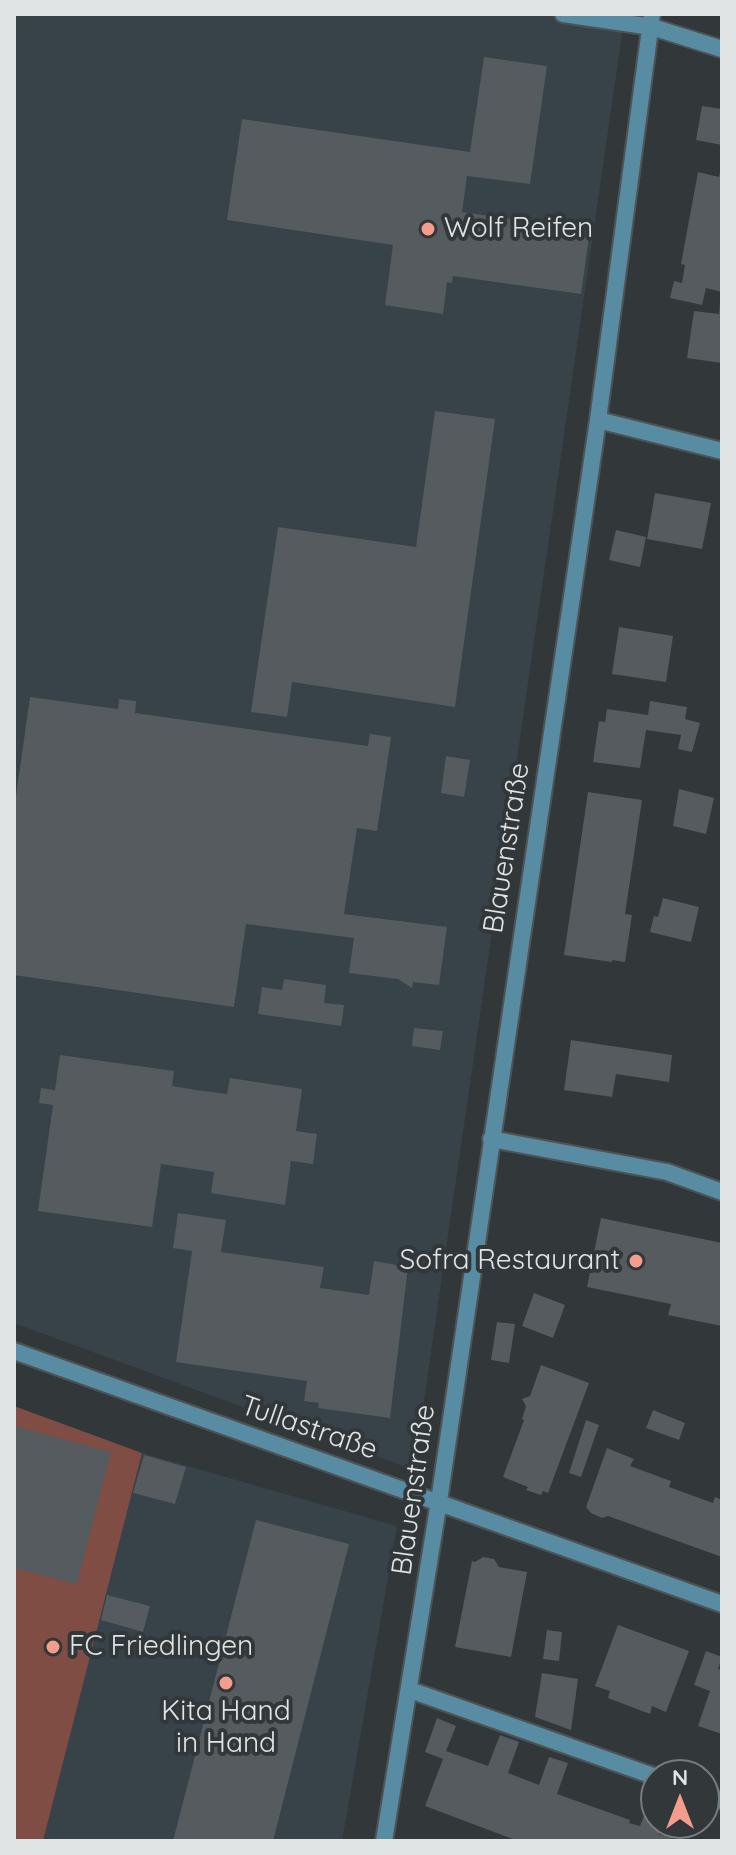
<!DOCTYPE html>
<meta charset="utf-8">
<style>
body{margin:0}
#map{position:relative;width:736px;height:1855px;overflow:hidden;background:#32373a;font-family:Quicksand,sans-serif}
canvas{display:block}
.frame{position:absolute;inset:0;border:16px solid #e0e4e5;pointer-events:none}
.north{position:absolute;left:640px;top:1759px;width:80px;height:80px;box-sizing:border-box;background:#32373a;border:2px solid #787c7e;border-radius:50%;rotate:0deg;font-size:22px;font-weight:700;line-height:32px;text-align:center;color:#e0e4e5}
.north::after{content:'';display:block;margin:auto;width:28px;height:36px;background:#f49d8d;clip-path:polygon(50% 0,100% 100%,50% 72%,0 100%)}
</style>
<div id="map">
<canvas width="736" height="1855"></canvas>
<div class="frame"></div>
<div class="north">N</div>
</div>
<script>
const ctx = document.querySelector('canvas').getContext('2d');
ctx.lineJoin = 'round';
function fill(path, color) { ctx.fillStyle = color; ctx.fill(path, 'evenodd'); }
function strokePath(path, color, width, dash) { ctx.strokeStyle = color; ctx.lineWidth = width; ctx.lineCap = dash ? 'butt' : 'round'; ctx.setLineDash(dash || []); ctx.stroke(path); }
function drawText(font, color, halo, rows, align = 'center') {
  ctx.font = font + ' Quicksand,sans-serif'; ctx.lineWidth = 8; ctx.setLineDash([]); ctx.textBaseline = 'middle'; ctx.strokeStyle = halo; ctx.fillStyle = color; for (const [text, x, y, turn = 0] of rows) {
    ctx.save(); ctx.translate(x, y); ctx.rotate((+turn || 0) * Math.PI / 180); ctx.textAlign = isNaN(turn) ? turn : align; if (halo) ctx.strokeText(text, 0, 0); ctx.fillText(text, 0, 0); ctx.restore();
  }
}
const built = new Path2D(`
 M14 14H625L414 1470 14 1323Z
 M142 1453 397 1526 342 1841H43Z`);
const green = new Path2D(`
 M14 1406 142 1453 43 1841H14Z`);
const building = new Path2D(`
 M484 57 547 66 530 184 467 176 462 212 590 230 581 294 453 276 452 283 447 282 443 314 385 305 393 245 227 220 242 119 470 152Z
 M702 106 722 109V145L696 140Z
 M721 167 722 292 706 288 702 305 670 298 674 281 682 283 685 265 681 264 698 172 719 177Z
 M720 302 722 363 687 358 694 311 719 314Z
 M435 411 495 419 455 707 292 682 287 717 251 712 278 527 416 547Z
 M655 493 711 503 702 549 647 539Z
 M616 530 646 537 640 567 609 560Z
 M619 627 673 636 666 682 612 674Z
 M30 697 118 709 119 699 136 701 135 713 368 746 370 734 391 737 377 831 357 828 344 914 447 927 439 985 413 982 412 988 398 979 349 973 354 938 246 924 234 1007 14 975V810Z
 M650 701 687 707 685 719 700 723 692 752 678 749 681 735 646 730 640 768 593 762 599 721 605 722 607 709 648 715Z
 M446 756 470 760 464 797 441 793Z
 M679 789 714 798 706 834 673 826Z
 M588 792 642 800 625 914 632 915 625 962 612 960V962L564 955Z
 M663 898 699 907 691 942 650 932 654 916 658 917Z
 M284 979 326 985 324 1003 344 1005 341 1026 258 1014 262 987 282 990Z
 M414 1028 443 1031 440 1050 412 1046Z
 M571 1040 672 1055 669 1082 616 1074 612 1097 564 1090Z
 M60 1055 174 1071 172 1086 196 1090 227 1094 230 1078 302 1089 296 1131 317 1134 313 1164 291 1161 285 1205 211 1193 214 1172 161 1164 152 1227 38 1211 53 1105 39 1103 41 1088 55 1090Z
 M178 1213 226 1220 221 1252 324 1267 320 1288 369 1295 374 1261 408 1267 390 1418 318 1408 319 1403 304 1401 307 1381 176 1362 192 1251 173 1248Z
 M601 1218 722 1243V1326L668 1315 671 1304 587 1287Z
 M534 1293 565 1305 553 1338 522 1326Z
 M497 1322 515 1324 509 1363 491 1360Z
 M541 1365 589 1383 548 1493 543 1491 541 1495 526 1490 528 1487 503 1477 524 1420 522 1419 526 1406 522 1399 530 1396Z
 M653 1410 685 1423 679 1440 646 1428Z
 M586 1420 599 1425 581 1477 569 1473Z
 M14 1426 111 1452 77 1584 14 1568Z
 M607 1448 634 1459 630 1466 671 1481 669 1487 713 1503 715 1497 722 1500V1557L608 1516 602 1518 591 1513 586 1507Z
 M144 1455 186 1467 175 1504 133 1493Z
 M256 1520 349 1544 273 1841H173Z
 M483 1557 494 1559 499 1567 527 1572 511 1657 455 1647 472 1561 475 1562Z
 M107 1595 150 1606 143 1632 101 1620Z
 M618 1625 689 1651 666 1712 652 1706 650 1714 608 1698 610 1691 595 1686Z
 M547 1630 562 1632 559 1661 543 1659Z
 M706 1651 722 1657 718 1669 722 1670V1734L698 1726 710 1691 694 1685Z
 M542 1673 578 1679 571 1730 535 1717Z
 M437 1718 456 1726 446 1751 488 1766 500 1735 519 1742 508 1773 539 1785 549 1757 568 1763 557 1794 630 1820 629 1823 640 1826 654 1789 656 1790V1823H663L659 1834 679 1841H518L425 1806 443 1759 425 1752Z`);
const lane = new Path2D(`
 M410 1690 656 1777
 M704 1794 722 1801`);
const street = new Path2D(`
 M563 14 652 27 722 49
 M598 420 722 451
 M491 1139 667 1172 722 1192
 M14 1351 722 1604
 M384 1841 439 1501 598 420 652 14`);
const markers = [
 [428,229,8,"#f49d8d"],
 [636,1261,8,"#f49d8d"],
 [53,1647,8,"#f49d8d"],
 [226,1683,8,"#f49d8d"]
];
const poiNames = [
 ["Wolf Reifen",444,229],
 ["Sofra Restaurant",620,1261,"right"],
 ["FC Friedlingen",69,1647],
 ["Kita Hand",226,1712,"center"],
 ["in Hand",226,1744,"center"]
];
const streetNames = [
 ["Blauenstraße",507,848,-81],
 ["Tullastraße",309,1428,19],
 ["Blauenstraße",414,1490,-82]
];
fill(built, '#374349');
fill(green, '#7f4d44');
fill(building, '#555b5e');
strokePath(lane, '#4e5355', 20);
strokePath(street, '#4e5355', 20);
strokePath(lane, '#578ca3', 16);
strokePath(street, '#578ca3', 16);
for (const [x, y, r, color] of markers) { const dot = new Path2D(); dot.arc(x, y, r, 0, 2 * Math.PI); ctx.fillStyle = color; ctx.fill(dot); strokePath(dot, '#32373a', 3); }
drawText('28px', '#e0e4e5', '#32373a', poiNames, 'left');
drawText('28px', '#e0e4e5', '#32373a', streetNames);
</script>
